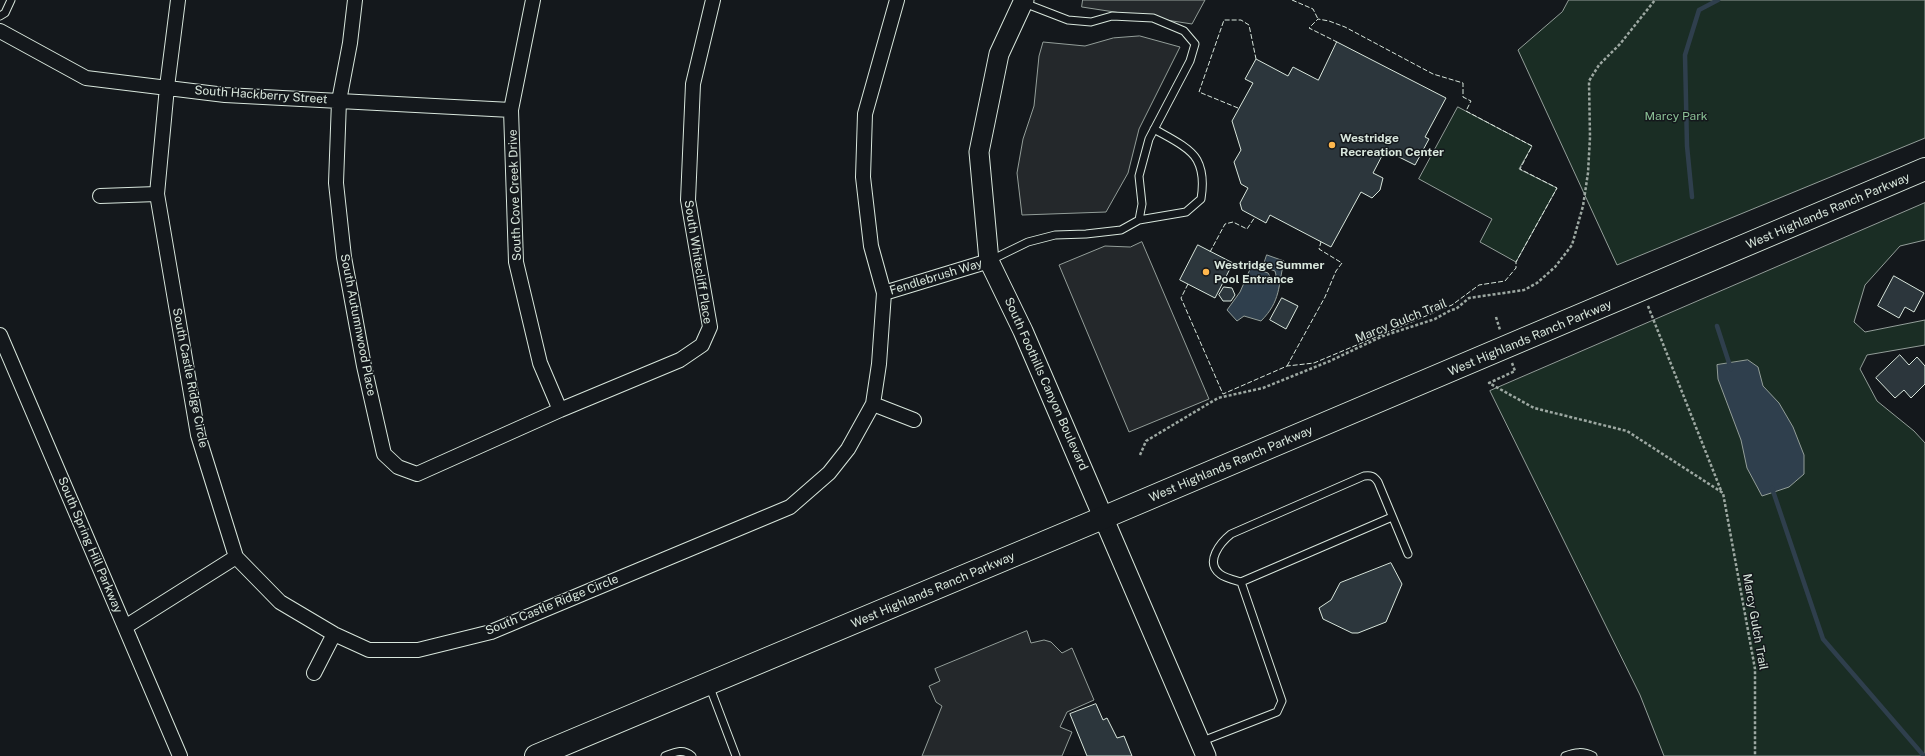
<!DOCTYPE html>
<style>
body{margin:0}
canvas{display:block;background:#14181c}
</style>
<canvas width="1925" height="756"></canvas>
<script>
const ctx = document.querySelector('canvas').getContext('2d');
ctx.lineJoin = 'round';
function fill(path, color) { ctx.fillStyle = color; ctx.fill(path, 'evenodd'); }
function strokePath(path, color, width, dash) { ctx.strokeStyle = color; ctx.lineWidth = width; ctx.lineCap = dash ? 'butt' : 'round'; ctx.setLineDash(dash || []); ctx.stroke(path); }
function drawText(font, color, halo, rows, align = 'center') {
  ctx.font = font + ' "Public Sans",sans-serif'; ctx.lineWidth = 3; ctx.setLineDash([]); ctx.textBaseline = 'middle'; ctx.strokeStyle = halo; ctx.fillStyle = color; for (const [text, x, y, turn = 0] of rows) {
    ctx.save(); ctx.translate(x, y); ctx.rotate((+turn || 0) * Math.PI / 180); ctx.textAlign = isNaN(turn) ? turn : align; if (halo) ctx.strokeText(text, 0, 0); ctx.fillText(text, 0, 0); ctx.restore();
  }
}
const green = new Path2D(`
 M1569 0H1925V138L1617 265 1518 50 1562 12Z
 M1458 107 1532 146 1519 169 1557 188 1516 262 1480 242 1492 219 1419 179Z
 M1925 203V240L1900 246 1865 285 1854 322 1865 332 1925 320V345L1867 355 1860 369 1877 401 1914 431 1925 443V756H1664L1640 695 1490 391Z`);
const parking = new Path2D(`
 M1083 0H1205L1192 24 1082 7Z
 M1140 36 1180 47 1139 129 1128 173 1106 212 1022 215 1017 173 1023 139 1034 106 1039 56 1043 42 1085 46 1113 38Z
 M1142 242 1209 399 1129 432 1059 265 1105 246 1130 247Z
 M1027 631 1031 643 1044 640 1051 642 1062 653 1072 648 1094 700 1067 712 1060 727 1072 732 1062 756H922L942 706 936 702 929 686 940 681 935 669Z`);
const water = new Path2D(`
 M1267 255 1284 261C1278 286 1281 301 1261 321L1244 316 1237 321 1227 310 1240 292 1251 267 1268 273 1271 278H1274L1276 275 1275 271 1263 267Z
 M1748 360 1758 367 1763 386 1779 403 1793 427 1804 455V474L1789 487 1762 496 1747 468 1741 440 1718 379 1717 365Z`);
const stream = new Path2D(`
 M1692 197 1687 146 1685 55 1699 10 1718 0
 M1717 326 1731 369
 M1772 488 1823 639 1924 756`);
const building = new Path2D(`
 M1337 42 1446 98 1425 137 1429 139 1415 165 1385 150 1373 173 1383 178 1380 190 1372 198 1361 192 1331 247 1270 215 1266 223 1242 210 1240 203 1248 188 1241 184 1234 162 1241 150 1232 121 1253 83 1245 79 1256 59 1288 76 1293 67 1318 80Z
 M1198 245 1233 263 1215 298 1180 280Z
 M1894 276 1924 293 1914 312 1905 307 1899 318 1878 306Z
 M1224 287 1232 288 1235 295 1231 301H1223L1219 295Z
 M1282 298 1298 306 1286 329 1270 320Z
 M1900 355 1909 365 1917 357 1925 366V384L1911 398 1904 390 1895 398 1876 378Z
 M1391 563 1402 584 1386 622 1358 633H1352L1323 619 1319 608 1331 600 1340 583Z
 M1096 704 1103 720 1107 718 1117 738 1124 736 1132 756H1087L1070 714Z`);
const path = new Path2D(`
 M1648 306 1722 493
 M1496 317 1500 330
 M1512 363 1515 371 1489 383 1534 408 1627 431 1723 493 1755 669V756
 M1140 455 1146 441 1218 398 1263 388 1330 361 1383 336 1435 319 1451 310 1456 309 1469 298 1524 290 1537 283 1555 267 1572 245 1583 206 1588 173 1590 137 1589 81 1599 65 1620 44 1655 0`);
const lane = new Path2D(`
 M0 16 5 13 11 0
 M1139 220 1186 212 1201 199C1203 187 1203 171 1197 160 1190 147 1166 136 1154 129
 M989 261 1028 242 1055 235 1086 234 1121 230 1139 220 1142 204 1139 176 1149 139 1190 61 1195 44 1184 31 1153 18 1112 16 1091 22 1068 20 1024 3
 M1241 582 1392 517
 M709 685 736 756
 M1200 742 1277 712 1282 701 1241 582C1234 580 1225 578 1220 574 1204 562 1221 542 1231 534L1364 476C1371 475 1374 476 1378 482L1408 554
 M665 756C675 752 683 748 692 756
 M1565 756C1575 752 1583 751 1593 756`);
const street = new Path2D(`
 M178 0 167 87 157 194 198 435 236 557 280 602 334 634 369 650H418L491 632 790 507 829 473 848 449 873 404 879 364 884 293 871 246 863 177 865 114 897 0
 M355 0 350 43 339 101 336 183 344 257 364 366 384 454 398 467 417 474 560 410 680 360 702 345 710 327 688 200 693 84 713 0
 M533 0 511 110 516 262 540 363 560 410
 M0 31 86 78 225 95 511 110
 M100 196 157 194
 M884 293 989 261
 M0 335 180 756
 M873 404 914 420
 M125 627 236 557
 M314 673 334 634`);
const secondary = new Path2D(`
 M1024 0 999 54 979 152 989 261 1023 331 1206 756`);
const primary = new Path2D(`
 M536 756 1105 517 1925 169`);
const fence = new Path2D(`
 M1292 0 1313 9 1318 19
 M1238 108 1199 92 1224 20H1241L1249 25 1256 59
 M1210 252 1225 224 1233 222 1247 229 1255 217
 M1188 284 1181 298 1223 394 1287 366 1314 363 1452 305 1479 285 1505 281 1516 268V262L1557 188 1520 169 1532 146 1466 111 1471 101 1463 97V83L1433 74 1345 27 1329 21 1318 19 1309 28 1337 42
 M1287 366 1325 297 1336 271 1342 263 1319 249 1321 242`);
const markers = [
 [1332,145,4,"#ffb74d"],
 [1206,272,4,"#ffb74d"]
];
const streetNames = [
 ["South Hackberry Street",261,95,4],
 ["South Cove Creek Drive",515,195,-92],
 ["West Highlands Ranch Parkway",1828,211,-23],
 ["South Whitecliff Place",698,262,81],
 ["Fendlebrush Way",936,277,-17],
 ["Marcy Gulch Trail",1401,321,-22],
 ["South Autumnwood Place",358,325,79],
 ["West Highlands Ranch Parkway",1530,338,-23],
 ["South Castle Ridge Circle",190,378,79],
 ["South Foothills Canyon Boulevard",1046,384,66],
 ["West Highlands Ranch Parkway",1231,464,-23],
 ["South Spring Hill Parkway",90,545,67],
 ["West Highlands Ranch Parkway",933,590,-23],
 ["South Castle Ridge Circle",552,605,-22],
 ["Marcy Gulch Trail",1755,622,80]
];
const parkNames = [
 ["Marcy Park",1676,116]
];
const poiNames = [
 ["Westridge",1340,138],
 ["Recreation Center",1340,152],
 ["Westridge Summer",1214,265],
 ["Pool Entrance",1214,279]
];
fill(green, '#1a2d24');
strokePath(green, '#939e99', 1);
fill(parking, '#24282b');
strokePath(parking, '#939e99', 1);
fill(water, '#2f3f4d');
strokePath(water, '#939e99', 1);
strokePath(stream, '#2f3f4d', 4.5);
fill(building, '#2c363c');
strokePath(building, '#d8e6dc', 1);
strokePath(lane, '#d8e6dc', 9);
strokePath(street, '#d8e6dc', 16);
strokePath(secondary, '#d8e6dc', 21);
strokePath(primary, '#d8e6dc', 24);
strokePath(path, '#9da8a2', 2.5, [3, 2]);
strokePath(lane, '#14181c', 7);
strokePath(street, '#14181c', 14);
strokePath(secondary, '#14181c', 19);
strokePath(primary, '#14181c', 22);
strokePath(fence, '#d8e6dc', 1, [5, 2]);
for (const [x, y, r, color] of markers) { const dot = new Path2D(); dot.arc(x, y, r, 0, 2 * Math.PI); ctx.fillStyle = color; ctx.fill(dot); strokePath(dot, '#14181c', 1.5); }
drawText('12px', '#d8e6dc', '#14181c', streetNames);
drawText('12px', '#8ac095', '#14181c', parkNames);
drawText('bold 12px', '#d8e6dc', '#14181c', poiNames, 'left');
</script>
